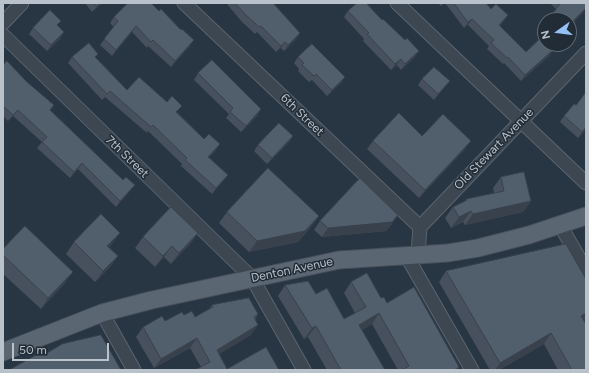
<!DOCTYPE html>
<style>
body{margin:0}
#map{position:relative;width:589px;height:373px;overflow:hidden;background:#283542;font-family:Figtree,sans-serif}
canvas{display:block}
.frame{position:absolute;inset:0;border:4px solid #b9c2cb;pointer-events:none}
.north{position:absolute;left:537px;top:12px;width:40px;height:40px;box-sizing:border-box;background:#212c37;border:1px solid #5e6872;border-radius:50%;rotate:256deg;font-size:11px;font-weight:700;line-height:16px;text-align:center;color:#b9c2cb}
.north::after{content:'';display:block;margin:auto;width:14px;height:18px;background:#95c1f4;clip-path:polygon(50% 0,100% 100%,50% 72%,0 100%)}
.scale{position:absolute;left:12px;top:343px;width:97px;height:18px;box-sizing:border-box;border:2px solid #b9c2cb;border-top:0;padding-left:5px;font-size:12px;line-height:14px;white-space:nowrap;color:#b9c2cb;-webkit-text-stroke:3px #212c37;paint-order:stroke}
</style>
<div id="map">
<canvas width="589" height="373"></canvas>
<div class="frame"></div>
<div class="north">N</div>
<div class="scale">50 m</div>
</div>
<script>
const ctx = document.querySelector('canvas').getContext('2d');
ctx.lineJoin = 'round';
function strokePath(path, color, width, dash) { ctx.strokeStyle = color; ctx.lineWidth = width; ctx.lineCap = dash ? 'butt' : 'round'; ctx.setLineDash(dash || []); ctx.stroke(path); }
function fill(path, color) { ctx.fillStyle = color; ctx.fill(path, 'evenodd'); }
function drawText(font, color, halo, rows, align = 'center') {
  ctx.font = font + ' Figtree,sans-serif'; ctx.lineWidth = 3; ctx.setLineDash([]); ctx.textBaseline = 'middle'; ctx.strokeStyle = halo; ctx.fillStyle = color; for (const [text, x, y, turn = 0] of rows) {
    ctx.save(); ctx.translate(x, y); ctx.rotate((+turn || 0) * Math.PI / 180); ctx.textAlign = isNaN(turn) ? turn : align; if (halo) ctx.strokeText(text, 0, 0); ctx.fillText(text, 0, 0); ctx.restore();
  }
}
const minor = new Path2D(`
 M184 3 420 227
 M397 3 586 183
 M3 23 22 3
 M3 35 252 278 304 370
 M560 225 586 270
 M418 254 420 227 586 53
 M406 255 472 370
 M102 313 134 370`);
const major = new Path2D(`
 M3 352 102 313 152 300 339 260 448 253 478 248 529 235 586 216`);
const wall = new Path2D(`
 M85 3H103L92 12Z
 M226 3H273L300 33 296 39 284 51 281 48 276 52 257 32 255 34 242 22Z
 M438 3H444L441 6Z
 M445 3H486L491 9 508 15 500 26 526 52 543 35 539 32 545 23V44H558L549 56 521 81 504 63 503 64 487 49 489 46 468 25 464 28Z
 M550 3H584L583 13 556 9Z
 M348 11 415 57 401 70 397 65 391 70 363 41 364 39 344 17Z
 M114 17 190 46 171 67 148 46 147 48 132 32 112 56 100 45 114 27 110 23Z
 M33 28 60 39 47 51 29 34Z
 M72 57 96 58 127 90 177 112 204 139 220 144 216 150 209 157 228 175 223 181 212 194 181 166 182 164 148 131 147 133 105 97 102 100 68 63Z
 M298 57 345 77 341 83 327 96 312 80 309 82 298 71 299 69 294 63Z
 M3 65 50 111 130 191 116 207 78 169 70 178 37 148 42 142 13 116 8 121 3 116Z
 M198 73 261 109 257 116 241 132 226 118 229 114 194 80Z
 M422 79 445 87 434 100 418 85Z
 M564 116 586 129 578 138 560 122Z
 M293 136 289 142 267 164 254 151 258 145Z
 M422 136 465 149 419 198 367 149 373 141Z
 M501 177 531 201 523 212 465 225 463 222 451 228 445 218 453 207 464 202 466 199 494 193 493 188Z
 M227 212 311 227 298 242 249 252 219 223Z
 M320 221 392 224 386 231 322 237 314 230Z
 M198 233 190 244 171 264 164 257 155 267 135 248 143 237Z
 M74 242 112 244 109 247 118 256 110 267 95 282 66 254Z
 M3 249 65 283 41 309 3 274Z
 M446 271 586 279V320L584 321 586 370H558L544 344 499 370H490L439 282Z
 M351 282 381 298 387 303 459 367 457 370H398L372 324 362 330 385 370H327L308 337 304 339 278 296 285 285 316 294 344 319 355 313 344 293Z
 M212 305 258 314 255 320 251 335 219 354 227 369 279 370H195L201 367 190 348 154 368 136 337 143 327 165 321 184 315 195 317 209 309Z`);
const shadedWall = new Path2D(`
 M100 3H103L92 12 97 6Z
 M586 8 583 13 569 27V25Z
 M508 15 504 21 494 31 499 25Z
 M472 19 468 25 464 28 468 22Z
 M136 26 132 32 112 56 116 50Z
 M64 32 60 39 47 51 51 45Z
 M300 33 296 39 284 51 288 45Z
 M194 40 190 46 171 67 175 61Z
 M285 42 281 48 276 52 281 46Z
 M557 44 549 56 521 81 525 75Z
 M419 51 415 57 401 70 405 64Z
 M401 59 397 65 391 70 395 64Z
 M345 77 341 83 327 96 332 90Z
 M450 81 445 87 434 100 438 94Z
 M261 109 257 116 241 132 246 126Z
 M18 110 13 116 8 121 13 115Z
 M586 127V129L578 138 582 132Z
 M293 136 289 142 267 164 272 158Z
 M471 141 465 149 419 198 425 190Z
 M220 144 216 150 204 163 208 157Z
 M82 163 78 169 70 178 74 172Z
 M228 175 223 181 212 194 216 188Z
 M135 185 130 191 116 207 120 201Z
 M531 201 523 212 465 225 473 214Z
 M471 211 463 222 451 228 459 217Z
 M398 215 392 224 386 231 322 237 328 228Z
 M319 216 311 227 298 242 249 252 257 241Z
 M120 233 112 244 100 257 107 246Z
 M198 233 190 244 171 264 179 253Z
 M172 246 164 257 155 267 163 256Z
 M118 256 110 267 95 282 103 271Z
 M73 272 65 283 41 309 48 298Z
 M379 313 372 324 351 336 359 325Z
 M586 313V320L574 327 581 316Z
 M258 325 251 335 210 359 217 350Z
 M316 326 308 337 304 339 312 328Z
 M551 333 544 344 499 370H495L500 363Z
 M197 338 190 348 154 368 161 359Z`);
const building = new Path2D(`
 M94 3H100L97 6Z
 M128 3H151L159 11 161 9 181 30 182 29 194 40 175 61 153 40 151 42 136 26 116 50 104 39 118 21 114 17Z
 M235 3H273L300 33 288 45 285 42 281 46 261 26 259 27 247 16Z
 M357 3H366L382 20 383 19 405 40 407 38 419 51 405 64 401 59 395 64 367 34 369 33 348 11Z
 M454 3H486L491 9 496 4 508 15 499 25 526 52 545 34V44H557L553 50 525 75 508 57 507 58 491 43 494 40 472 19 468 22Z
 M561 3H584L586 5V8L569 25V20H548Z
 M50 10 61 21 57 25 64 32 51 45 33 28Z
 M89 43 98 54 95 57 127 90 139 77 167 102 172 96 182 106 176 112 204 139 209 134 220 144 208 157 228 175 216 188 185 160 187 158 153 125 151 127 110 91 107 94 72 57Z
 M312 44 345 77 332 90 316 74 314 76 302 65 304 63 298 57Z
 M212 60 261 109 246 126 230 112 233 108 198 73Z
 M7 61 27 82 54 105 50 110 123 180 126 177 135 185 120 201 82 163 74 172 42 142 47 137 18 110 13 115 3 106V65Z
 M434 67 450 81 438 94 422 79Z
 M586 92V127L582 132 564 116 574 104 576 105Z
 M399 113 422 136 443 114 471 141 425 190 373 141Z
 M279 123 293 136 272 158 258 145Z
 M268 168 319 216 305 231 257 241 227 212Z
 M524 172 531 201 473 214 471 211 459 217 453 207 467 200 466 199 504 191 501 177Z
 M360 178 398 215 392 222 328 228 320 221Z
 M171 207 198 233 179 253 172 246 163 256 143 237Z
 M101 214 120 233 107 246 118 256 103 271 74 242Z
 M25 226 73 272 48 298 3 255V249Z
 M566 244 586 279V313L581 316 586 324V370H572L551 333 500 363 446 271Z
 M367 273 381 298 384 297 387 303 414 287 459 367 454 370H402L409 366 379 313 359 325 385 370H341L316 326 312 328 285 285 308 281 316 294 327 288 344 319 366 307 351 282Z
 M249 298 258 314 254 317 258 325 217 350 227 369 266 347 279 370H195L210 362 197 338 161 359 143 327 162 316 165 321 182 312 184 315 192 311 195 317 213 307 212 305Z
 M101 335 121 370H9L45 350 47 353 62 344Z`);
const streetNames = [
 ["6th Street",302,115,44],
 ["Old Stewart Avenue",494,149,-46],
 ["7th Street",127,157,44],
 ["Denton Avenue",292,270,-12]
];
strokePath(minor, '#5a656f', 15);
strokePath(major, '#46505b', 19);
strokePath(minor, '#3c4751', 13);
strokePath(major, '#5a6671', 17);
fill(wall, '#46515d');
fill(shadedWall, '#39424c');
fill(building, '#515e6c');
strokePath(building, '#39424c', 1);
drawText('12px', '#b9c2cb', '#212c37', streetNames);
</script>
